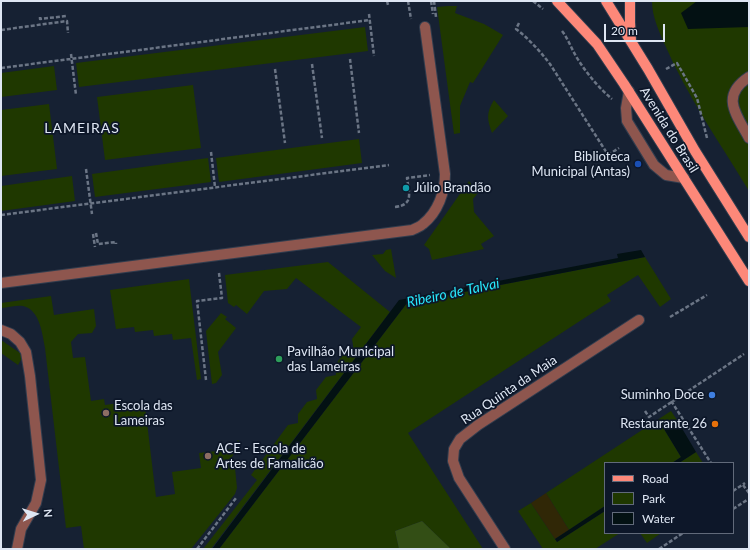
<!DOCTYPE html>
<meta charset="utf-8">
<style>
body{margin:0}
#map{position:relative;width:750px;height:550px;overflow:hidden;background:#162133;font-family:Lato,sans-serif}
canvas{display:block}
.frame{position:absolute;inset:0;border:2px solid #dee6f3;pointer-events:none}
.legend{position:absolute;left:604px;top:462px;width:130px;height:72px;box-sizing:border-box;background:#0d1729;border:1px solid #616a7a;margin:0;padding:5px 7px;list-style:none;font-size:12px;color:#dee6f3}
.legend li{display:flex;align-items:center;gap:8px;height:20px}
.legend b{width:20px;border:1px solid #616a7a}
.north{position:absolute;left:16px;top:494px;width:40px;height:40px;-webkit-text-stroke:3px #0d1729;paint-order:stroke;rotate:86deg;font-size:11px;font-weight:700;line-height:16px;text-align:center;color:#dee6f3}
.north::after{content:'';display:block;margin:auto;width:14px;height:18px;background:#dee6f3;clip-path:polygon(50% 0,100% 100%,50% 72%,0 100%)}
.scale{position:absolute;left:604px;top:24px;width:61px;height:18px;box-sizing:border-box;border:2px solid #dee6f3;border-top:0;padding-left:5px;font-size:12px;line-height:14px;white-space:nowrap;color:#dee6f3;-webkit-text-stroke:3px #0d1729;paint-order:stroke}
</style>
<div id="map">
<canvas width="750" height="550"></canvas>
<div class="frame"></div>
<ul class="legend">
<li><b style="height:5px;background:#fd8879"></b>Road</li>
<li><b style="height:11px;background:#1f3800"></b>Park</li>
<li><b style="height:11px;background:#031113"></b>Water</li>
</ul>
<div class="north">N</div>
<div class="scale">20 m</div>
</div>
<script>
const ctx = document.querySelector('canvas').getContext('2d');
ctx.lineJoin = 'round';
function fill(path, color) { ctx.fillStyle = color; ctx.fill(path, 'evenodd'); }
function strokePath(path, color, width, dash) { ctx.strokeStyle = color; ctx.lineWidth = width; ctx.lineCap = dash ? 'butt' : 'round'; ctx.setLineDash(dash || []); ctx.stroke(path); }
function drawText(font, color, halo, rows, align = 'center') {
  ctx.font = font + ' Lato,sans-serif'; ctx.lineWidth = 3.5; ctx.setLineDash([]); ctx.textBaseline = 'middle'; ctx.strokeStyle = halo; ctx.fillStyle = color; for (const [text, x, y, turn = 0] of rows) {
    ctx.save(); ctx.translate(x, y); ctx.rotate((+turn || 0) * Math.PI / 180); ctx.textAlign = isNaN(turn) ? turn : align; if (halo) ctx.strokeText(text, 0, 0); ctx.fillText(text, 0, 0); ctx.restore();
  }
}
const green = new Path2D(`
 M652 1H749V191C720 143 687 96 665 45 659 31 652 17 652 1Z
 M448 6H457L455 13 484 24 503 35 473 83 470 82 460 106V133L454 134 437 7Z
 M365 27 368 51 79 87 76 63Z
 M54 66 57 90 1 97V73Z
 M193 85 201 148 105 160 97 97Z
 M494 100 508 116 492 133C487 119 486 113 494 100Z
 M49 104 57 169 1 176V110Z
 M359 139 362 163 219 182 216 158Z
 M208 158 211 182 95 197 92 174Z
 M72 176 75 201 1 211V186Z
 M469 181 478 193 473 199 474 212 494 236 481 244 484 249 432 260 429 249 424 245Z
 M391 249 396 278 385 271 372 255 383 254 386 250Z
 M645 257 671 299 660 307 638 275 607 295 611 301 606 304 408 433 483 549H451L422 521 395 531 399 549H219L407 303Z
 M328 262 390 312 211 549H203L257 480 251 475 288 425 298 423V414L307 402 317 399 316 390 326 377 336 375 335 365 344 353 354 351 352 339 361 327 296 278 287 289 264 291 247 314 236 305 234 307 228 303 225 275Z
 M189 279 201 379 197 380 191 338 173 340 172 334 154 336 153 330 135 332 134 327 116 329 110 290Z
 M51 296 54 315 94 309 96 326 92 333 78 334 71 342 73 358 85 357 91 401 104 399 105 405 125 402V408L145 406 156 497 175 494 172 472 201 468 199 453 235 449 234 445 238 440 241 443 228 463 235 468 237 488 235 494 191 549H84L81 526 66 528 45 348C42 333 40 310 23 306 16 305 8 308 1 308V303Z
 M221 313 227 317 225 319 236 328 218 352 222 375 216 383 212 384 206 331Z
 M1 340 20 353 22 358 18 365 1 353Z
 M671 411 677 420 664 429 681 457 672 463H605V506L569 530 546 493Z
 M696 452 703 463H679Z
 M531 503 557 542 605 511V533H620L595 549H543L518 511Z
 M640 533H661L647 543Z`);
const forest = new Path2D(`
 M422 521 451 549H399L395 531Z`);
const sand = new Path2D(`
 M546 493 569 530 555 539 531 503Z`);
const water = new Path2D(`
 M697 1H749V27L688 29 681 13Z
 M641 250 645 257 407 303 219 549H212L399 300 618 258 617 254Z
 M677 420 696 452 679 463H672L681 457 664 429Z
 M605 506V511L557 542 555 539Z`);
const path = new Path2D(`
 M387 1 388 5
 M408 1 411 19
 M431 1 433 14
 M434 1 436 17
 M533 1 543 9
 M369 14 374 56
 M40 17V19L66 16
 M519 23 516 29C529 39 539 50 550 64L612 161
 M1 30 67 21 68 33
 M562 31C569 40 572 51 579 61 588 75 599 88 612 99
 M71 54 76 95
 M350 59 359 133
 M312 64 322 138
 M1 68 370 20
 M275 69 285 143
 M666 69 677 63 697 98 707 138
 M211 152 215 187
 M608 155 619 148
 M86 169 92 214
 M395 207C414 205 409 193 407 178L430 175
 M1 215 389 165
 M96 233 98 244 116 242V244
 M93 234 95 247
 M670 317 707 295
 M206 380 197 301 222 298 219 273
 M688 391 693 398
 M668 396 711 463
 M645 411 649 417 744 354
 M743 485 749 493
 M733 491 745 483
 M733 509 747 500
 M197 549 236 498
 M659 549 683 533`);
const service = new Path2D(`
 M749 77C720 96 736 114 749 138
 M629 91 626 108 627 121 654 165 666 175 684 178
 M1 330 11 334 20 342 26 352 30 376 41 480 36 503 21 529 17 549`);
const minor = new Path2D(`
 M1 283 412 230C416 228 420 227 423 224 438 212 445 192 445 174L425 27
 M505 549 459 478 453 461 454 449 460 439 478 425 639 320`);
const primary = new Path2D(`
 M557 1 597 44 624 84 749 281
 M606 1 648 69 695 151 749 237
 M630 1V22L631 41`);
const markers = [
 [638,164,4,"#1a4fb4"],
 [406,188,4,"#0f9aa8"],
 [279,359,4,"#2e9e5b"],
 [712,395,4,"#3f7fe0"],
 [106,413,4,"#8d6e63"],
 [715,424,4,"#e8710a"],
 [208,456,4,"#8d6e63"]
];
const streetNames = [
 ["Avenida do Brasil",669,130,58],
 ["Rua Quinta da Maia",509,390,-34]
];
const poiNames = [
 ["Biblioteca",630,157,"right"],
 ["Municipal (Antas)",630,172,"right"],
 ["Júlio Brandão",414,188],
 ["Pavilhão Municipal",287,352],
 ["das Lameiras",287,367],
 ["Suminho Doce",704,395,"right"],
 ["Escola das",114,406],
 ["Lameiras",114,421],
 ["Restaurante 26",707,424,"right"],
 ["ACE - Escola de",216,449],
 ["Artes de Famalicão",216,464]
];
const neighbourhoodNames = [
 ["LAMEIRAS",82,128]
];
const waterNames = [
 ["Ribeiro de Talvai",453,293,-12]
];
fill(green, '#1f3800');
fill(forest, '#334e15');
fill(sand, '#302706');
fill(water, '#031113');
strokePath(service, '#323d4e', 12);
strokePath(minor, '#323d4e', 12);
strokePath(primary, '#323d4e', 12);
strokePath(path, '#6b7585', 2.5, [4, 2]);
strokePath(service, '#8e564e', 10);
strokePath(minor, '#8e564e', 10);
strokePath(primary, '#fd8879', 10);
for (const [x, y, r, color] of markers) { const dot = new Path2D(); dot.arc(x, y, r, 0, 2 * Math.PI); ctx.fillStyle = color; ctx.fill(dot); strokePath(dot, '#0d1729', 1.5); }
drawText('13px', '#dee6f3', '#0d1729', streetNames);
drawText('13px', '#dee6f3', '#0d1729', poiNames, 'left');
ctx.letterSpacing = '1px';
drawText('14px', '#dee6f3', '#0d1729', neighbourhoodNames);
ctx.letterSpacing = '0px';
drawText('italic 14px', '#29e9fd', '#0d1729', waterNames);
</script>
